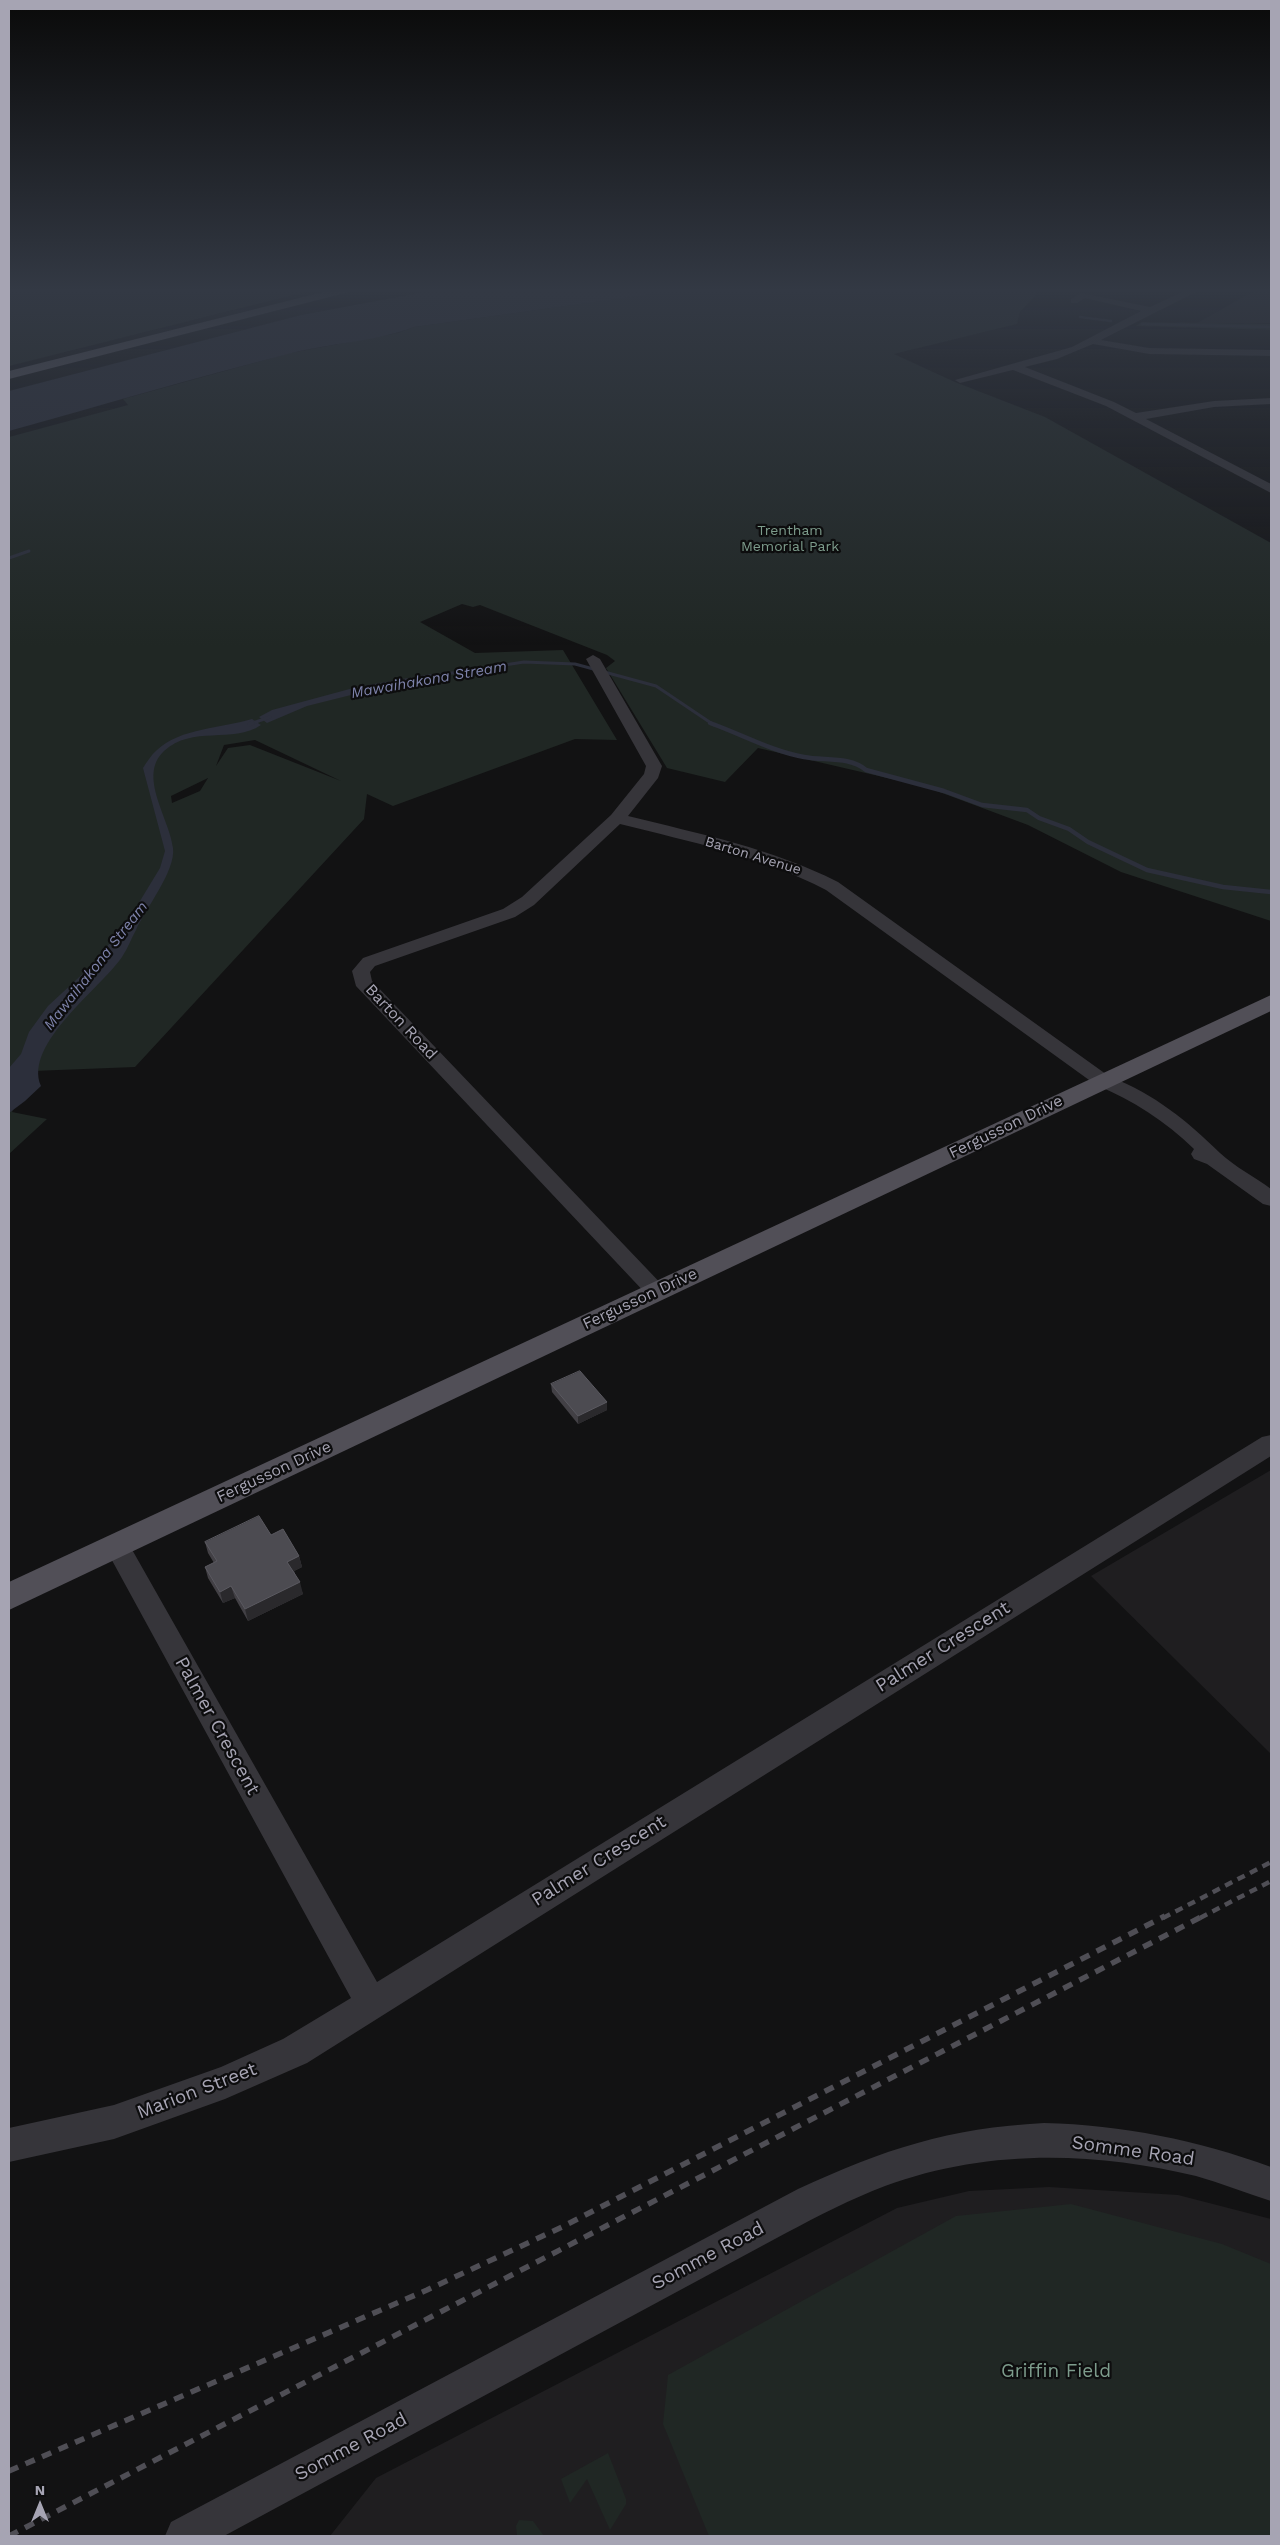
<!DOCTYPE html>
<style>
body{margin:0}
#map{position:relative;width:1280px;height:2545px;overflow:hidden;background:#121213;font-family:"Work Sans",sans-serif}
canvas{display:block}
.frame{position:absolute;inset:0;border:10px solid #a6a4b3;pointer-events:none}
.north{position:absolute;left:15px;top:2480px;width:50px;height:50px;-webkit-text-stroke:4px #0d0d0e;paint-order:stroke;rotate:0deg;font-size:14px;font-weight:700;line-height:20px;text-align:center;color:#a6a4b3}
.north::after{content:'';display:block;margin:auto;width:18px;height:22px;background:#a6a4b3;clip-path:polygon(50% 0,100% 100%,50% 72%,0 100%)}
</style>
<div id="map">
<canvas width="1280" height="2545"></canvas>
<div class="frame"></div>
<div class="north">N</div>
</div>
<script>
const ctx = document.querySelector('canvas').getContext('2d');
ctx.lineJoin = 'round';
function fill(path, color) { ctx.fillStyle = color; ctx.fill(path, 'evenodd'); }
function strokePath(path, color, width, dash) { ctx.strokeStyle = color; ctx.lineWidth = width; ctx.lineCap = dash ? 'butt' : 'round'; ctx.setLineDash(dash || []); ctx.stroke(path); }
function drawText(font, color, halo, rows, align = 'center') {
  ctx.font = font + ' "Work Sans",sans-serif'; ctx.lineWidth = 4.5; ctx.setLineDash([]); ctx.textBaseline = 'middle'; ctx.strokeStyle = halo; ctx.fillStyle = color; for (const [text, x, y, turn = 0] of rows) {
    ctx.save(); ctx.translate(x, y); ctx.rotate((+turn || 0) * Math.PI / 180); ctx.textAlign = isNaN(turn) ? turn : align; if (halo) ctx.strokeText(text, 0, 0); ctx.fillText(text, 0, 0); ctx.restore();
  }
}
const built = new Path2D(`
 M1256 290H1271V323H1197Z
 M1271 1470V1754L1091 1576Z
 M1049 2187 1178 2195 1271 2219V2536H330L376 2478 897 2208 969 2191Z`);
const green = new Path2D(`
 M9 290H313L9 366Z
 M681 290H1040L1020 312 1017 324 894 354 955 382 1045 417 1271 543V921L1121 872 1028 825 926 787 758 748 725 782 667 768 606 668 615 661 607 655 480 605 473 607 462 604 420 622 475 653 563 650 617 740 575 739 393 806 367 794 364 819 135 1067 33 1071 12 1112 47 1119 9 1154V437L128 405 123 399 290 353 398 333 414 327ZM255 740 341 781 250 745 228 748 216 766 224 745ZM208 778 200 791 172 803 171 796Z
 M1142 322 1271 324V330L1136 326Z
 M1071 2204 1222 2244 1271 2264V2536H709L663 2424 668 2375 956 2216Z
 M608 2453 626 2499V2504L610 2530 587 2479 570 2503 561 2479Z
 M519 2520 533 2521 544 2536H517L516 2526Z`);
const water = new Path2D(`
 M436 290H681L414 327C375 342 329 343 288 354 194 378 102 405 9 431V391L301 315Z
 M431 674 435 680 375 689 307 706 267 723 259 717 272 710 357 687Z
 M252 719 261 725C233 744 192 725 164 751 137 776 170 819 173 848 176 871 145 909 136 930 131 939 128 948 122 957 101 988 23 1044 41 1086L25 1101 9 1113V1068L21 1054 29 1032 48 1006 89 968 126 924 160 868 165 851 143 768C147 762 151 755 157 750 180 728 223 728 252 719Z`);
const streamFar2 = new Path2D(`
 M1080 317 1111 321
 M1142 324 1271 327`);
const streamFar1 = new Path2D(`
 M9 558 29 551
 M426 677 524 662 575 664 656 686 714 725
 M250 724 270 717`);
const stream = new Path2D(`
 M710 723C741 734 771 751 804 757 824 761 850 756 866 770L944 791 982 805 1027 810 1039 818 1069 829 1088 842 1147 870 1223 887 1271 892
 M250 724 252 723`);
const minor = new Path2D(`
 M1187 290H1200L1101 340 1149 348 1271 350V356L1149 354 1093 344 1057 359 1025 367 1114 402 1136 413 1214 401 1271 398V404L1214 407 1146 419 1271 484V493L1106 406 1013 370 960 383 955 380 1072 347 1141 311 1085 298 1077 303H1071V299L1081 293 1150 307Z
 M593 655 600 659 662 766 658 778 628 816C700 834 771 848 838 882L1110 1077C1155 1094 1187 1121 1220 1153 1235 1167 1255 1177 1271 1189V1206L1263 1204 1207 1164 1194 1159 1191 1154 1194 1149C1165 1121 1133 1100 1096 1085L826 890C761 856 691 842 620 824L534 905 515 917 375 966 370 972 372 981 668 1291 665 1297 657 1299 649 1297 356 986 352 971 363 958 503 909 522 897 611 815 644 774 646 766 586 659Z
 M1271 1435V1456L307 2063 225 2099 114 2139 9 2162V2128L114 2105 221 2067 283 2039 351 1998 108 1553 104 1546 108 1539 117 1535 126 1539 377 1982 1262 1437Z
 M1044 2123C1123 2125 1197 2140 1271 2167V2201C1246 2193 1221 2183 1196 2176 1093 2151 985 2149 885 2186 851 2199 818 2216 786 2233L224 2536H165L171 2522 798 2189C885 2149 948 2128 1044 2123Z`);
const major = new Path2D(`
 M1271 995V1011L9 1610V1582Z`);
const highway = new Path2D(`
 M331 290H351L349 292 9 379V371Z`);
const railFar1 = new Path2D(`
 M1163 1918 1271 1862
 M1200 1918 1271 1881`);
const rail = new Path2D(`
 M9 2471 427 2290 562 2227 1165 1916
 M9 2536 1203 1916`);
const wall = new Path2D(`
 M551 1384 607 1402V1410L578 1424 552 1392Z
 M271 1535 299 1556 302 1567 294 1571 303 1594 248 1621 235 1598 223 1603 208 1578 205 1567 214 1563 208 1553 205 1542Z`);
const shadedWall = new Path2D(`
 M607 1402V1410L578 1424V1416Z
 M299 1556 302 1567 290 1573 287 1562Z
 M300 1582 303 1594 248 1621 245 1609Z
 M231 1586 235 1598 223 1603 220 1592Z`);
const building = new Path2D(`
 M580 1371 607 1402 578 1416 551 1384Z
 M259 1516 271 1535 283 1529 299 1556 287 1562 300 1582 245 1609 231 1586 220 1592 205 1567 217 1561 205 1542Z`);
const farParknames = [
 ["Trentham",790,531],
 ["Memorial Park",790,547]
];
const farStreetnames = [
 ["Barton Avenue",753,856,17]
];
const farWaternames = [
 ["Mawaihakona Stream",429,680,-10],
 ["Mawaihakona Stream",96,966,-52]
];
const streetNames = [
 ["Barton Road",401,1022,47],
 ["Fergusson Drive",1006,1127,-26],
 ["Fergusson Drive",640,1299,-25],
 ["Fergusson Drive",274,1472,-25]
];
const nearStreetnames = [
 ["Palmer Crescent",943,1647,-32],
 ["Palmer Crescent",217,1726,61],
 ["Palmer Crescent",599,1861,-32],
 ["Marion Street",197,2091,-21],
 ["Somme Road",1133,2151,8],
 ["Somme Road",708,2256,-28],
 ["Somme Road",351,2447,-28]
];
const nearParknames = [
 ["Griffin Field",1056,2371]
];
fill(built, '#1f1e20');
fill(green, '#202724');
fill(water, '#2c2f3b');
strokePath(streamFar2, '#2c2f3b', 2.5);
strokePath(streamFar1, '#2c2f3b', 3);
strokePath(stream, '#2c2f3b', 4.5);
fill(minor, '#36353a');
fill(major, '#514f57');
fill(highway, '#615f68');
strokePath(railFar1, '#4f4e55', 4.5, [8, 6]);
strokePath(rail, '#4f4e55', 5.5, [10, 8]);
fill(wall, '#424045');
fill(shadedWall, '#2a292c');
fill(building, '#4c4b51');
strokePath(building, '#5a5960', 1);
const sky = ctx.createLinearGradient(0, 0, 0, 646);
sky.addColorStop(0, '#0a0a0a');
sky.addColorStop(0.45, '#333944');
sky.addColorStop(1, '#33394400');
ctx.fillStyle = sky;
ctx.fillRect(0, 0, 1280, 646);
drawText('14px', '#7d9c8c', '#0d0d0e', farParknames);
drawText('14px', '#a6a4b3', '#0d0d0e', farStreetnames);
drawText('italic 15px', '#7e83ab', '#0d0d0e', farWaternames);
drawText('16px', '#a6a4b3', '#0d0d0e', streetNames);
drawText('19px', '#a6a4b3', '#0d0d0e', nearStreetnames);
drawText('19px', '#7d9c8c', '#0d0d0e', nearParknames);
</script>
